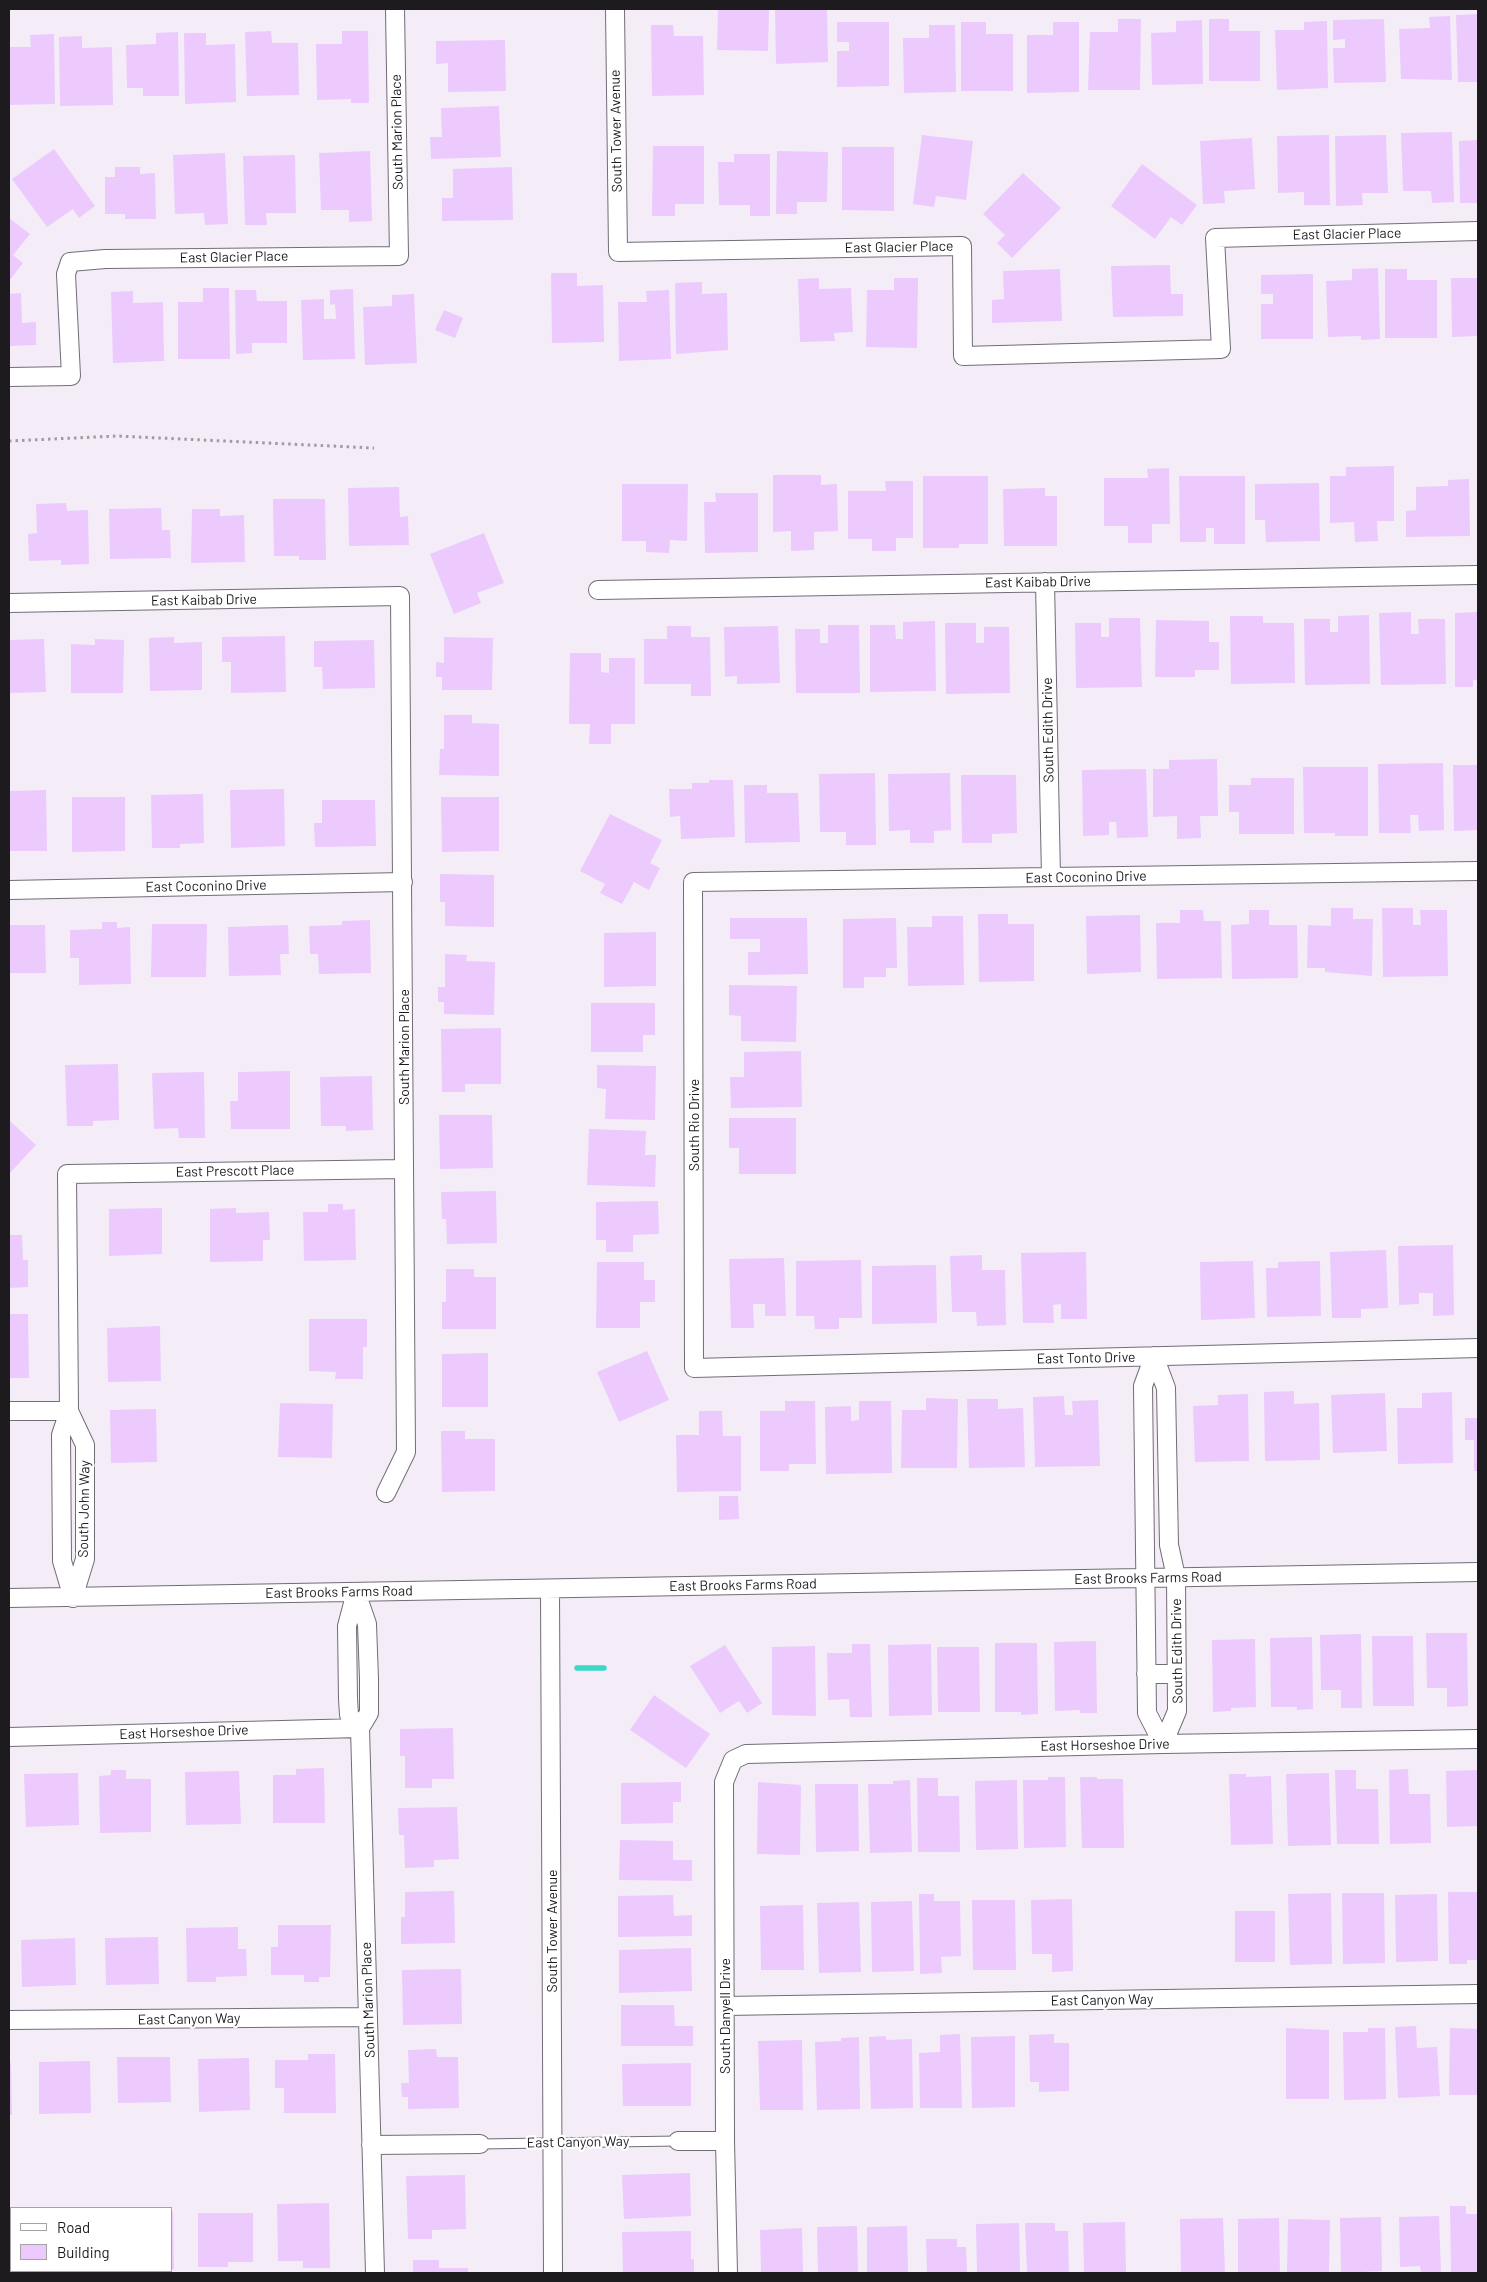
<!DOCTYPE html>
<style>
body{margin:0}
#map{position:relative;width:1487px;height:2282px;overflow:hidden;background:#f4edf8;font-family:Barlow,sans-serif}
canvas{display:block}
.frame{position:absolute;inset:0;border:10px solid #1e1b1f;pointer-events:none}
.legend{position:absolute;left:10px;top:2207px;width:162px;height:65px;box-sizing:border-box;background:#fff;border:1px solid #a5a4a5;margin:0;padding:6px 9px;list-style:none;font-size:15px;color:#1e1b1f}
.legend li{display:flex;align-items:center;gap:10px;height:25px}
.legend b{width:25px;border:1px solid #a5a4a5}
</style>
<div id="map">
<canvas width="1487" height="2282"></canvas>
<div class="frame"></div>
<ul class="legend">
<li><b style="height:6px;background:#fff"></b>Road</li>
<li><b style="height:14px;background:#eccafd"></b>Building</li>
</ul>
</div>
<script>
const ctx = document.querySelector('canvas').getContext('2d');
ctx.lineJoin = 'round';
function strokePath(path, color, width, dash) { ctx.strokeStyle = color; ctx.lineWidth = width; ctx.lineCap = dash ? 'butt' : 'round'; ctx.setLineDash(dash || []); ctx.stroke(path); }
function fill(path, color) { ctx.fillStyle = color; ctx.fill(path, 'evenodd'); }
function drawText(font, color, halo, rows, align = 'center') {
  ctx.font = font + ' Barlow,sans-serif'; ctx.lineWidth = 4.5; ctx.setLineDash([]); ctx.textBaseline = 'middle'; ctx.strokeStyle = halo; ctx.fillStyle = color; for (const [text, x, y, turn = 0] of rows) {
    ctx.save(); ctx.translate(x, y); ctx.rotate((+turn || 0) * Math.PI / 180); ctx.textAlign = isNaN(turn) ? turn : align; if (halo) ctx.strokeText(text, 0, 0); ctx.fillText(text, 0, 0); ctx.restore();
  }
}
const stream = new Path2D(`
 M577 1668H604`);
const building = new Path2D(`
 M718 9H769L768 51 717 50Z
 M775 9H827L828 62 776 64Z
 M1478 14V82H1458L1456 15Z
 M1450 16 1452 80 1401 79 1399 29 1430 28 1429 17Z
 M1118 19H1141L1140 90H1088L1090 32H1118Z
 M1209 19H1229V31H1260V81H1209Z
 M1384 19 1386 82 1334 83 1333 48H1345V39L1333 40V20Z
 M1202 20 1203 84 1152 85 1151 33 1176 32V21Z
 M1327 21 1328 88 1277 90 1275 30H1304V22Z
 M837 22H889V86L837 87V51H849V42H837Z
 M961 22H986V34H1013V91H961Z
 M1053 22H1079V92L1027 93V35H1053Z
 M651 25H673L674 36H703L704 95 652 96Z
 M929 25H955L956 92 904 93 903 38H929Z
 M271 31 272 43H298L299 95 247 96 245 32Z
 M342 31H368L369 103H351V99L317 100 316 44H342Z
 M178 32 179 96H143V88H127L126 45 156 44V33Z
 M184 33H206V45L235 44 236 102 185 104Z
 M54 34 55 104 9 105V47H31L30 35Z
 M82 36V48L112 47 113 105 60 106 59 37Z
 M505 40 506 91 448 92V63L436 64V41Z
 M499 106 501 157 431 159 430 137H442L441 108Z
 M1452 132 1454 202 1432 203 1431 191H1403L1401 133Z
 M922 135 973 141 966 200 936 196 934 207 913 204Z
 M1329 135 1330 205H1304V192L1278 193 1277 136Z
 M1386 135 1388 193H1362L1363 205 1336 206 1335 136Z
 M1252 138 1255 189 1224 191 1225 203 1203 204 1200 141Z
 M1478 140V203H1460L1459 141Z
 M653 146H704V204H675V216H652Z
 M842 147H894V211L842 210Z
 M54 149 95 206 79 218 73 209 47 227 12 179Z
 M370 151 372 221 349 222V210H321L319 153Z
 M777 151 828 152 827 202H797V214H776Z
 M225 153 228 224 205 225 204 213 175 214 173 155Z
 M734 154H770V216H750V205H719L718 162H734Z
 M295 155 296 213H266L267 225H245L243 156Z
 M1142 164 1197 205 1182 225 1171 217 1155 239 1111 206Z
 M115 167H140V174L155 173 156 219H125V214H105V177H115Z
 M512 167 513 220 442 221V198H453V169Z
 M1023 173 1061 208 1012 258 997 243 1005 235 983 214Z
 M9 218 30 234 13 255 23 263 9 281Z
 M1170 265 1171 294H1183V316L1113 317 1111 266Z
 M1378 268 1380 339 1361 340V336L1328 337 1326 281 1352 280V269Z
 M1060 269 1062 321 992 323V300L1004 299 1003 271Z
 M1385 269H1407V280H1437V338H1385Z
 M551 273H577V286L603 285 604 342 552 343Z
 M1313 274V339H1261V304H1273V294H1261V275Z
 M819 278V289L851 288 853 332 834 333 835 341 800 342 798 279Z
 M894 278H918L917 348 866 347 867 290H894Z
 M1451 278H1478V336L1452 337Z
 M702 282V294L727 293 728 350 676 354 675 283Z
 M203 288H229L230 359H178V302H203Z
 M353 289 355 359 303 360 301 300 324 299V319H336L335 304 330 305V290Z
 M235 290H256L257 301H287V343H252V353L236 354Z
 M669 290 671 359 619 361 618 302H647L646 291Z
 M133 291V303L163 302 164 361 113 363 111 292Z
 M21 293 22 323 36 322V345L9 346V294Z
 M414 294 417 363 365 365 363 307 392 306V295Z
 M444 310 463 318 455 338 435 330Z
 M1394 466V521H1377L1378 541 1355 542 1354 522 1330 523V476H1346V467Z
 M1169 468 1170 524H1152V543H1128V526H1104V478H1148L1147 469Z
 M773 475H821V485L837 484 838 531 814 532V550L791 551V531L773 532Z
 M923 476H988V544H959V548H923Z
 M1179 476H1245V544H1214V528H1206V542H1180Z
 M1469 479 1470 536 1406 537V511L1416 510V487L1448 486V480Z
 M885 481H913V538H896V551H872V539H848V491H886Z
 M1319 483 1320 541 1266 542 1265 520H1255V484Z
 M622 484H688L687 541 670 540 669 553 646 552V541H622Z
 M399 487 400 517 408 516 409 545 349 546 348 488Z
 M1045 488V496H1057V546H1004L1003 489Z
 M715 493H758V552L705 553 704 502H716Z
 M273 499H325L326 560H299V556H274Z
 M66 503 67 511 88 510 89 564 61 565V560L29 561 28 534 37 533 36 504Z
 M161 508 162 530H170L171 558 110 559 109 509Z
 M192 509H220V516L244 515 245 562 191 563Z
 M484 533 504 583 477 593 481 603 454 614 430 554Z
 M1411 612V634H1419L1418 619H1445L1446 684 1381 685 1379 613Z
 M1478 612V680H1473V687H1455V613Z
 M1369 615 1370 684 1305 685 1304 619H1330V632H1338V616Z
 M1230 616H1263V623H1294L1295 683 1231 684Z
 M1109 618H1140L1142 687 1076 688 1075 623H1101V637H1109Z
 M1156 620 1209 621V642H1219V670H1195V677H1155Z
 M935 621 936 691 870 692V625H895L896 639H903V622Z
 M945 623H976V643H984V627H1009L1010 693 946 694Z
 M828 625H859L860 693H796L795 629H820V643H828Z
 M667 626H691V637H710L711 696H691V684H644V639H667Z
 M778 626 780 683 737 684V676L725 677 724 627Z
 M285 636 286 692 231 693V662H222V637Z
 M174 637V643L202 642V690L150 691 149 638Z
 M444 637 493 638 492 690H442V677H436V662L444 663Z
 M44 639 46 692 9 693V640Z
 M95 639 124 640 123 693H71V644L95 645Z
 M374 640 375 688 323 689 322 667H314V641Z
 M570 653H601V672L609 673V658H635V724H611V744H589L590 724H569Z
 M444 715H472V723L499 724V776L439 775 440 749H444Z
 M1217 759 1218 816H1200L1201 838 1177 839V816L1153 817V769H1169V760Z
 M1443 763 1444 830 1419 831 1418 815H1410L1411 833H1379L1378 764Z
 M1453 765H1478V830L1454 831Z
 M1303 767H1368V836H1335V833H1304Z
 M1146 769 1148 837 1117 838 1116 822H1109V835L1083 836 1082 770Z
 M875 773 876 845H846V832H820L819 774Z
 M950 773 951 830 934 831V843H910V830L889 831 888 774Z
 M961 775H1016L1017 833 992 834V843H962Z
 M1251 778H1294V834H1239V812H1229V785H1251Z
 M709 780H733L735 837 681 839 680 816 670 817 669 789H692V783H709Z
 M744 785H767V793H798L800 842 745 843Z
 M284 789 285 846 231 848 230 790Z
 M46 790 47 851H9V791Z
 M203 794 204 843 180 844V848H152L151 795Z
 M72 797H125V851L72 852Z
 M441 797H499V851L442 852Z
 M322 800H375L376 846 315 847 314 823H322Z
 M610 814 662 840 650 863 660 868 649 890 634 882 622 904 600 893 605 884 580 871Z
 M440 874 494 875V927L445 926V902H440Z
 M1331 908H1353V919H1373L1372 976 1325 972V968H1307L1308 925 1331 926Z
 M1382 908H1413V925H1421L1420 910H1447L1448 976 1383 977Z
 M1180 910H1203L1204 921H1221L1222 978 1157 979 1156 923H1180Z
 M1249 910H1269V925H1297L1298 978 1232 979 1231 925 1249 924Z
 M978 914H1008V924H1034V981L979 982Z
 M1140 915 1141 972 1087 974 1086 916Z
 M932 916H963L964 985 908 986 907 927H932Z
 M730 918H807L808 974 748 975V952H760V939H730Z
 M896 918 897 968H886V977H864V988H843V919Z
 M370 920 371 973 319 974 318 954H310L309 926 342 925V921Z
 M102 922H117V928L130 927 131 984 79 985V958H70V930L102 929Z
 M152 924H207L206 977H151Z
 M9 925H45L46 973H9Z
 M288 925 289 954H280L281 975 229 976 228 927Z
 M656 932V986L604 987V933Z
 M445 954 467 955 466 961 495 962 494 1015 444 1014V1002H438V987H445Z
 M729 985 797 986 796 1042 741 1041V1016L729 1015Z
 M591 1003H655V1035H643V1052H591Z
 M501 1028V1084H465V1092H442L441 1029Z
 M801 1051 802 1107 731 1108 730 1077H744V1052Z
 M118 1064 119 1120 93 1121V1126H67L65 1065Z
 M597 1065 656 1066 655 1120 605 1119 606 1089 597 1088Z
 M290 1071V1129H231L230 1101H238V1072Z
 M204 1072 205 1138H179L178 1128 154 1129 152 1073Z
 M372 1076 373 1130 346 1131V1126H321L320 1077Z
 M439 1115H492L493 1168 440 1169Z
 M729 1118H796V1174H739V1148H729Z
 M9 1120 36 1145 9 1174Z
 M589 1129 646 1131 645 1155H656L655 1187 587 1185Z
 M496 1191 497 1243 447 1244 446 1219H442L441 1192Z
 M658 1201 659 1234 633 1235V1252H606V1240H596V1202Z
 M328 1204H343V1210L355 1209 356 1260 304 1261 303 1212H328Z
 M162 1208V1254L109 1256V1209Z
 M236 1208V1213L269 1212 270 1240H263V1261L210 1262V1209Z
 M9 1235H22L23 1260H28V1287L9 1288Z
 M1453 1245 1454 1315 1433 1316V1293H1419V1304L1399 1305 1398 1246Z
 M1386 1250 1388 1308 1361 1309V1318H1332L1330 1252Z
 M1086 1252 1087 1319H1061V1304L1053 1305 1054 1323H1023L1021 1253Z
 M982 1255V1270H1005L1006 1325 977 1326 976 1312H952L950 1256Z
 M784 1258 786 1316H765V1304H753L754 1328H731L729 1259Z
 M861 1260 862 1318H839V1329H815L814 1316H796V1261Z
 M1253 1261 1255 1318 1201 1320 1200 1262Z
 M1320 1261 1321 1316 1267 1317 1266 1268H1278V1262Z
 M597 1262H644V1280H655V1302H640V1328H596Z
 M936 1265 937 1323 872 1324V1266Z
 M446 1269H474V1277H496V1329H442V1302H446Z
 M9 1314H28L29 1378H9Z
 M309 1319H367V1347H363V1379H335L336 1372 309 1371Z
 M160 1326 161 1381 108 1382 107 1328Z
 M647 1351 669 1400 619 1422 597 1372Z
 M488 1353V1407H442V1354Z
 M1294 1391V1404L1319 1403 1320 1460 1265 1461 1264 1392Z
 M1452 1392 1453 1463 1398 1464 1397 1408H1422V1393Z
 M1385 1393 1387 1451 1333 1453 1331 1395Z
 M1248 1394 1249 1461 1195 1462 1193 1406 1218 1405V1395Z
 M1064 1396 1065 1415H1073L1072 1401 1098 1400 1100 1466 1035 1467 1033 1397Z
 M926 1398 958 1399 957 1468H901L902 1410H926Z
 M967 1399H998V1409L1023 1408 1025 1467 969 1468Z
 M785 1401H815L816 1464H789V1471H760V1411H785Z
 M859 1401H891L892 1473 826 1474 825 1407 851 1406V1421L859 1420Z
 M280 1403 333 1404 332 1458 278 1457Z
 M156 1409 157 1462 111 1463 110 1410Z
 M699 1411H722L723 1436H741V1491L677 1492 676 1435H699Z
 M1465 1418H1478V1471H1474V1440H1465Z
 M441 1431H465V1439H495V1491L442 1492Z
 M719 1496H738L739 1519 719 1520Z
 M1426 1633H1467L1468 1706 1447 1707V1688H1427Z
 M1361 1634 1362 1708H1341V1690H1321L1320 1635Z
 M1372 1636H1413L1414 1706H1373Z
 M1312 1637 1313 1709 1297 1710V1707H1271L1270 1638Z
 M1255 1639 1256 1707 1231 1708V1711L1213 1712 1212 1640Z
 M1096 1641 1097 1713H1080V1710L1055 1711 1054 1642Z
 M995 1643H1037L1038 1714 1021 1715V1712H995Z
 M852 1644H870L872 1717H850L849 1699 828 1700 827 1653H852Z
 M931 1644 932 1715 889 1716 888 1645Z
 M725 1645 762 1703 747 1713 739 1701 720 1713 690 1666Z
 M815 1646 816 1716 772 1715V1647Z
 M937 1647H979L980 1712H938Z
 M654 1695 710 1734 686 1768 630 1730Z
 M453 1728 454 1779H432V1788H405V1756H400V1729Z
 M324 1768 325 1823H273V1775H296V1769Z
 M1408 1769 1409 1794H1430L1431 1843 1390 1844 1389 1770Z
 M111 1770H126V1779H151V1832L100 1833 99 1776 111 1775Z
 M1335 1770H1356V1789H1378L1379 1844H1337Z
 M1478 1770 1477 1826 1447 1827 1446 1771Z
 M239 1771 241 1824 186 1825 185 1772Z
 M78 1773 79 1825 26 1827 24 1774Z
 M1329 1773 1331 1845 1288 1846 1286 1774Z
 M1229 1774H1246V1777L1271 1776 1273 1844 1231 1845Z
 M1048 1777H1065L1066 1847 1024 1848 1023 1780H1048Z
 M1080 1777H1097V1779H1123L1124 1848H1082Z
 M917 1778H938V1796H959L960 1852H918Z
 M910 1780 912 1852 870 1853 868 1784H893V1781Z
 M1017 1780 1018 1849 976 1850 975 1781Z
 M681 1782V1802H673V1823L621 1824V1783Z
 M758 1782 801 1785 800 1855 757 1854Z
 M815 1784H858L859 1851 816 1852Z
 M457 1807 459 1859 434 1860V1867L405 1868 404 1835H399L398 1808Z
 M620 1840 673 1841V1860H692V1881L619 1880Z
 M454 1891 455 1943 401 1944V1917H405V1892Z
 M1448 1892H1478V1960H1467V1964H1449Z
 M1331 1893 1332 1964 1290 1965 1288 1894Z
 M1342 1893H1384L1385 1963 1343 1964Z
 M919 1894H934V1901H960L961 1956 941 1957 942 1973 920 1974Z
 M1437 1894 1438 1961 1396 1962 1395 1895Z
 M673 1895 674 1916 692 1915V1936L618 1937V1896Z
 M1072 1899 1073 1971 1052 1972V1954H1032L1031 1900Z
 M972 1900H1015L1016 1970H973Z
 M912 1901 914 1971 872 1972 871 1902Z
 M859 1902 861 1972 819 1973 817 1903Z
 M803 1905 804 1970H761L760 1906Z
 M1235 1911H1275V1962H1235Z
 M278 1925H331L330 1977H319V1982H304V1975H271V1947H278Z
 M238 1927V1949H246L247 1976 216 1977V1982H187L186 1928Z
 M158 1937 159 1984 106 1985 105 1938Z
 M75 1938 76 1985 22 1987 21 1940Z
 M691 1948 692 1991 619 1993V1950Z
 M461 1969 462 2024 403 2025 402 1970Z
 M621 2005H674L675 2026H693V2046H621Z
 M1416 2026 1417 2048 1437 2047 1440 2096 1398 2098 1395 2027Z
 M1286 2028 1329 2030V2099H1286Z
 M1368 2028H1385L1386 2099 1344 2100 1343 2032H1368Z
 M1450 2028 1478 2029V2095H1449Z
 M960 2034 962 2108H920L919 2053 940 2052V2035Z
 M1054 2034V2043H1069V2091L1039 2092V2082H1030L1029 2035Z
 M886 2036V2040L912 2039 913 2108 871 2109 869 2037Z
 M1015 2036V2107L972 2108 971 2037Z
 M859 2037 860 2109 817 2110 815 2042 841 2041V2038Z
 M802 2040 803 2110H760L758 2041Z
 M436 2049 437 2057H458L459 2108 408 2109V2097H402L401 2083H409L408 2050Z
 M308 2054H335L336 2113H284V2088H275V2060H308Z
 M117 2057H170L171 2102 118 2103Z
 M249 2058 250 2110 199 2112 198 2059Z
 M90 2061 91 2113 39 2114V2062Z
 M9 2063H11L12 2115H9Z
 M691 2063V2106H623L622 2064Z
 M690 2173 691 2216 624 2219 622 2175Z
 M465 2175 466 2229 432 2230V2239H408L406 2176Z
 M329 2203 330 2268H303V2261H278L277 2204Z
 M1450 2206H1466V2214H1478V2273H1451Z
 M9 2211H11V2271H9Z
 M171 2211H173L174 2269H171Z
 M198 2213H253V2262H228V2267H198Z
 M1439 2216 1441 2273H1421L1420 2266 1400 2267 1399 2217Z
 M1381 2217 1382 2271 1341 2273 1340 2218Z
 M1223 2218 1225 2273H1181L1180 2219Z
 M1279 2218 1280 2273H1238V2219Z
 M1288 2219 1330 2220 1329 2272 1287 2273Z
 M1125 2222 1126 2273H1084L1083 2223Z
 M1019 2223 1020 2273H977L976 2224Z
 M1025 2223H1055V2231H1068L1069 2273H1027Z
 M857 2226 858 2273H818L817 2227Z
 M907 2226 908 2273H867V2227Z
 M802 2228 803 2273H761L760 2230Z
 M691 2231V2259H694V2273H623L622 2232Z
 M926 2239H957V2247H966L967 2273H927Z
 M413 2260H439V2268H468V2273H413Z`);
const path = new Path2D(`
 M9 441 117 436 374 448`);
const service = new Path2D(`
 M480 2144 678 2141`);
const minor = new Path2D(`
 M615 9 618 252 962 246 963 356 1221 349 1215 238 1478 231
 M9 377 71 376 66 274 70 262 105 259 399 256 395 9
 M1045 582 1051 877
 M598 590 1478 575
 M9 603 400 596 406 1452 386 1493
 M1478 871 693 882 694 1368 1478 1348
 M9 890 403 882
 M1154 1356 1143 1386 1147 1713 1163 1744
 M1154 1356 1166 1388 1169 1545 1176 1577 1177 1711 1163 1744
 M9 1411H69
 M69 1411 85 1445V1559L73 1598
 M550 1589 553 2273
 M356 1592 367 1624 369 1679V1713L360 1728 375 2273
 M356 1592 347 1626 348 1699 349 1715 360 1728
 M9 1598 1478 1572
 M73 1598 62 1561 61 1435 69 1411 67 1174 404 1169
 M1146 1674H1177
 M9 1737 360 1728
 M725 2006 1478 1994
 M9 2020 368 2017
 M678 2141H725
 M371 2145 480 2144
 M728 2273 725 2141 724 1782 733 1760 746 1754 1163 1744 1478 1739`);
const streetNames = [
 ["South Tower Avenue",616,131,-91],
 ["South Marion Place",397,132,-91],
 ["East Glacier Place",1347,234,-1],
 ["East Glacier Place",899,247,-1],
 ["East Glacier Place",234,257,-1],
 ["East Kaibab Drive",1038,582,-1],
 ["East Kaibab Drive",204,600,-1],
 ["South Edith Drive",1048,730,-91],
 ["East Coconino Drive",1086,877,-1],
 ["East Coconino Drive",206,886,-1],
 ["South Marion Place",404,1047,-90],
 ["South Rio Drive",694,1125,-90],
 ["East Prescott Place",235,1171,-1],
 ["East Tonto Drive",1086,1358,-1],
 ["South John Way",84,1509,-89],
 ["East Brooks Farms Road",1148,1578,-1],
 ["East Brooks Farms Road",743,1585,-1],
 ["East Brooks Farms Road",339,1592,-1],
 ["South Edith Drive",1177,1651,-91],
 ["East Horseshoe Drive",184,1732,-2],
 ["East Horseshoe Drive",1105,1745,-1],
 ["South Tower Avenue",552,1931,-90],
 ["South Marion Place",368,2000,-92],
 ["East Canyon Way",1102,2000,-1],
 ["South Danyell Drive",725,2016,-90],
 ["East Canyon Way",189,2019,-1],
 ["East Canyon Way",578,2142,-1]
];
strokePath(stream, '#3ad8c6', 5.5);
fill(building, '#eccafd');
strokePath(service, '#726c76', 11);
strokePath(minor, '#726c76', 20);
strokePath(path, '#a09aa3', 3, [2.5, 4]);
strokePath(service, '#fff', 9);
strokePath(minor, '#fff', 18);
drawText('14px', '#1e1b1f', '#fff', streetNames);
</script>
